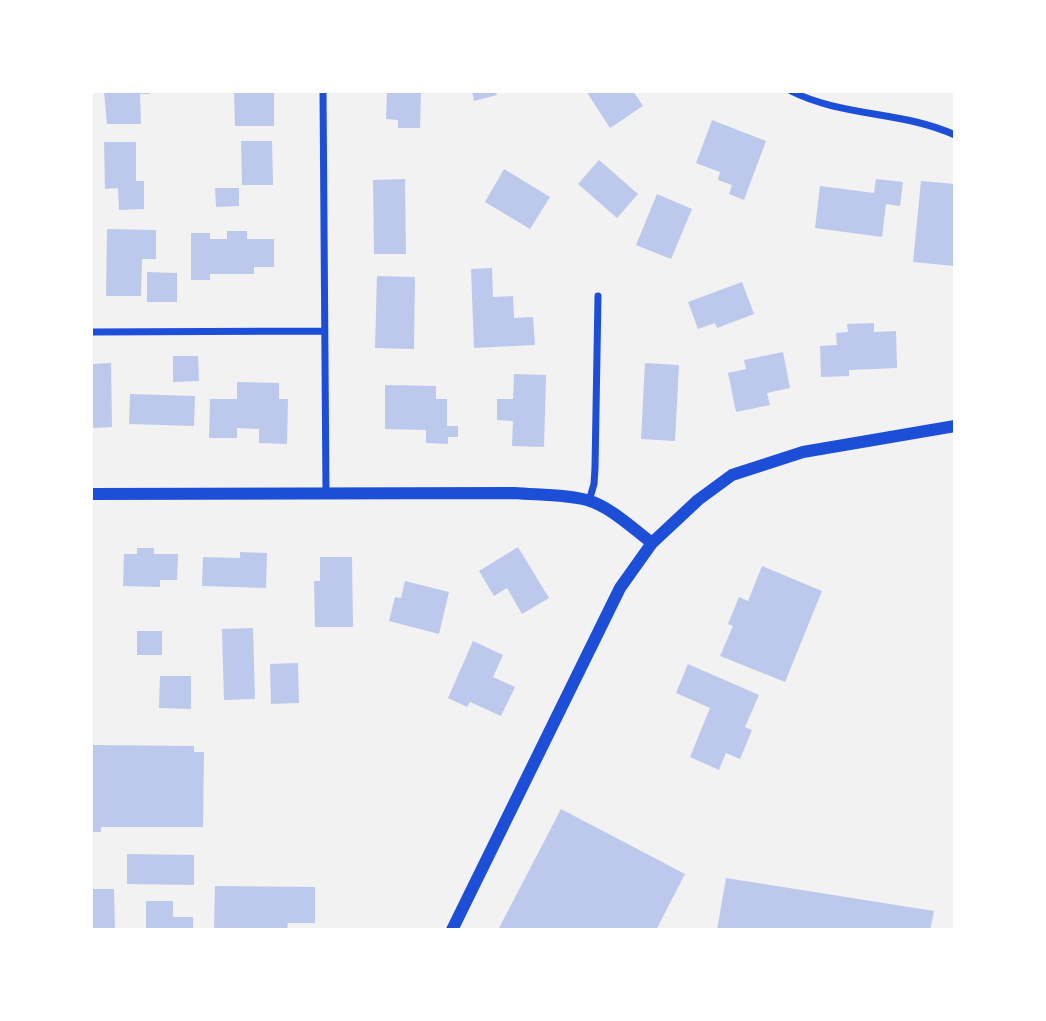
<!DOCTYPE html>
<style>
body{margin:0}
#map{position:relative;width:1046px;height:1021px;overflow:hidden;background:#f2f2f2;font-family:Roboto,sans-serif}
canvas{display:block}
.frame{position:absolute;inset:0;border:93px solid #fff;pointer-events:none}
</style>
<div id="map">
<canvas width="1046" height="1021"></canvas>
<div class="frame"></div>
</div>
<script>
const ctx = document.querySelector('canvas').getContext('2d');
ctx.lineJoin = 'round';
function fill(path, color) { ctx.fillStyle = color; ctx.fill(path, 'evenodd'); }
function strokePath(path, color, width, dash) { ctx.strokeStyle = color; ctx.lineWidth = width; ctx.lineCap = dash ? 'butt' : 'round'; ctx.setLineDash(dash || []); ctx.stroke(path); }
const building = new Path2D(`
 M104 91H150V94H140L141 124H107Z
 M234 91H274V126H235Z
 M387 91H421L420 128H398V120L386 119Z
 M472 91H496L497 95 474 101Z
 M586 91H633L643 106 610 128Z
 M712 120 766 141 744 200 729 194 732 185 718 180 720 172 696 163Z
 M241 141H272L273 185H242Z
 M104 142H136V181H144V209L119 210 118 188 105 189Z
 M599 160 638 194 617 218 578 184Z
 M504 169 550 197 530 229 485 202Z
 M405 179 406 254H374L373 180Z
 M876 179 903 182 900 206 886 204 882 237 815 228 820 186 874 193Z
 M921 181 955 184V266L913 262Z
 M215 188H239V206L216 207Z
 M657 194 692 209 671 259 636 245Z
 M107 229 156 230V259H142L141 296H106Z
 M227 231H247V239H274V267H254V274H210V280H191V233H210V239H227Z
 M492 268 493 297 513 296 514 318 533 317 535 345 474 348 471 269Z
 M147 272 177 273V302H147Z
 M377 276 415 277 414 349 375 348Z
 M742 282 754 314 717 328 715 323 698 329 688 302Z
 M874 323V332L896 331 897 368 849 370V376L821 377 820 346 837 345 836 333 848 332 847 324Z
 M783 352 790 388 767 393 770 405 736 412 728 373 746 369 744 360Z
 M173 356H198L199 381 173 382Z
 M111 363 112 427 91 428V364Z
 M645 363 679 365 675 441 641 439Z
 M514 374 546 375 544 447 512 446 513 421 497 420V399H513Z
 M237 382 279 383V399H288L287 444 259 443V429L237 428V438H209L210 399H237Z
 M385 385 436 386V399H447V426H458V437H448V444L426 443V430L385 429Z
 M130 394 195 396 194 426 129 424Z
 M518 547 549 598 522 614 507 588 494 596 479 571Z
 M137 548H154V554H178L177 580H160V587L123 586 124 554H137Z
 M240 552 267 553 266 588 202 586 203 557 240 558Z
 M320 557H352L353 627H315L314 581H320Z
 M762 566 822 591 785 682 720 656 733 626 728 624 739 597 748 601Z
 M405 581 449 592 439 634 389 621 395 597 401 598Z
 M253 628 255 699 224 700 222 629Z
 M137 631H162V655H137Z
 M473 641 503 655 493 677 515 687 501 716 470 702 467 707 448 698Z
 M298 663 299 703 271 704 270 664Z
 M688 664 759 695 745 727 752 730 740 759 726 753 719 770 690 757 710 708 676 693Z
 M160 676H191V709L159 708Z
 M93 745 194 746V752H204L203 827H101V832H91Z
 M561 809 685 874 656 930H498Z
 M127 854 194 855V885L127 884Z
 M726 878 934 911 930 930H717Z
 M215 886 315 887V923H288L287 930H214Z
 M91 889H114L115 930H91Z
 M146 901H173V917H193V930H146Z`);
const minor = new Path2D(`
 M323 91 326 494
 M791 91C842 117 903 111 955 135
 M91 332 323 331
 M589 501 594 484 595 468 598 296`);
const tertiary = new Path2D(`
 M91 494 514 493C538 495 564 494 587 500 611 507 632 528 652 543
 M452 930 620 588 652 543 698 500 732 475 803 452 955 426`);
fill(building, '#bdc9ec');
strokePath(minor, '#1d4ed8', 7);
strokePath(tertiary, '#1d4ed8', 12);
</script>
